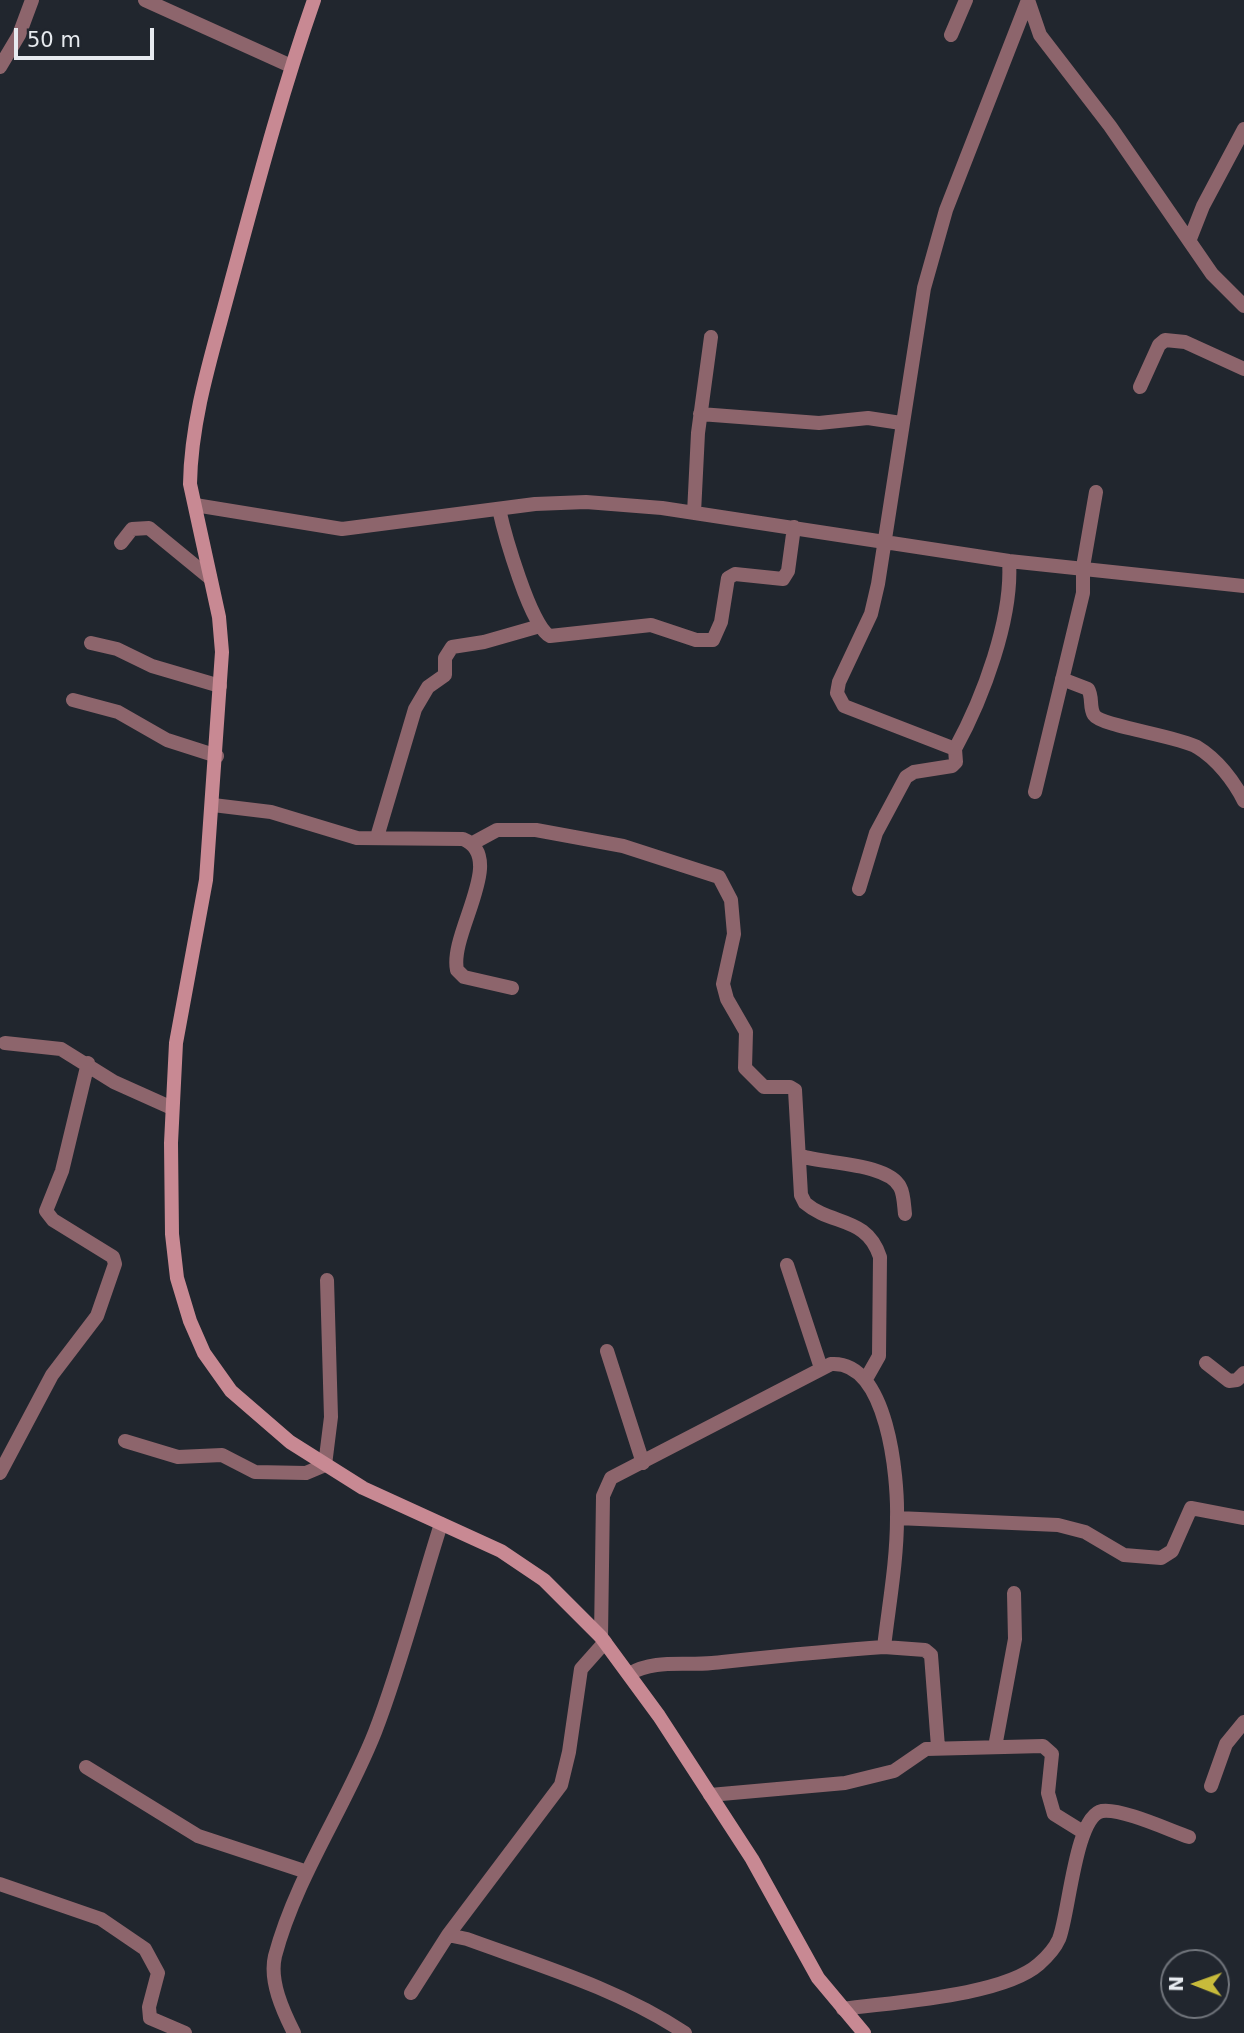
<!DOCTYPE html>
<style>
body{margin:0}
#map{position:relative;width:1244px;height:2033px;overflow:hidden;background:#21262e;font-family:"DejaVu Sans",sans-serif}
canvas{display:block}
.north{position:absolute;left:1160px;top:1949px;width:70px;height:70px;box-sizing:border-box;background:#21262e;border:2px solid #70747b;border-radius:50%;rotate:271deg;font-size:19px;font-weight:700;line-height:28px;text-align:center;color:#e7eaef}
.north::after{content:'';display:block;margin:auto;width:24px;height:32px;background:#c8bb3b;clip-path:polygon(50% 0,100% 100%,50% 72%,0 100%)}
.scale{position:absolute;left:14px;top:28px;width:140px;height:32px;box-sizing:border-box;border:4px solid #e7eaef;border-top:0;padding-left:9px;font-size:21px;line-height:24px;white-space:nowrap;color:#e7eaef;-webkit-text-stroke:5px #21262e;paint-order:stroke}
</style>
<div id="map">
<canvas width="1244" height="2033"></canvas>
<div class="north">N</div>
<div class="scale">50 m</div>
</div>
<script>
const ctx = document.querySelector('canvas').getContext('2d');
ctx.lineJoin = 'round';
function strokePath(path, color, width, dash) { ctx.strokeStyle = color; ctx.lineWidth = width; ctx.lineCap = dash ? 'butt' : 'round'; ctx.setLineDash(dash || []); ctx.stroke(path); }
const street = new Path2D(`
 M145 0 291 66
 M1028 0 1040 35 1110 126 1212 274 1244 306
 M951 35 966 0
 M0 67 19 35 32 0
 M1190 239 1203 206 1244 129
 M1140 387 1159 345 1165 340 1185 342 1244 369
 M700 414 819 423 868 418 901 423
 M195 505 342 529 535 504 586 502 662 508 1009 561 1244 586
 M499 509C504 532 531 628 550 636L651 625 696 640H713L721 622 728 578 735 574 783 579 788 571 794 527
 M694 513 698 433 711 337
 M121 543 132 529 149 528 210 578
 M91 643 117 649 152 666 220 686
 M1062 679 1088 689C1093 697 1089 707 1094 715 1101 726 1177 736 1197 747 1217 759 1234 781 1244 801
 M73 700 118 712 167 740 217 756
 M955 749C983 698 1013 618 1009 561
 M1035 792 1083 593V567L1096 492
 M213 805 271 812 357 838 463 839C508 857 449 933 457 970L464 977 512 988
 M377 837 415 709 428 687 445 675V658L452 647 484 642 540 626
 M473 843 497 830H536L623 846 719 877 731 900 734 934 723 984 727 999 746 1032 745 1068 764 1087H790L795 1090 801 1195 805 1203C832 1226 867 1216 880 1257L879 1356 866 1379
 M859 889 876 833 906 777 914 772 952 766 956 762 955 749 844 706 837 693 839 682 871 614 878 584 924 288 946 210 1028 0
 M5 1043 61 1049 114 1082 172 1108
 M801 1156C825 1164 888 1163 900 1187 904 1194 904 1206 905 1214
 M787 1265 821 1368
 M607 1351 643 1463
 M1206 1363 1229 1381 1237 1380 1244 1373
 M125 1441 178 1457 222 1455 255 1472 306 1473 325 1465 331 1417 327 1280
 M0 1473 52 1375 97 1316 115 1264 113 1257 53 1220 46 1211 62 1171 88 1063
 M897 1518 1058 1525 1085 1532 1124 1555 1161 1558 1172 1551 1191 1508 1244 1518
 M601 1637 603 1496 611 1478 831 1364C888 1360 898 1478 897 1518 897 1561 889 1604 884 1647 826 1651 770 1657 712 1663 683 1666 655 1659 629 1674
 M884 1647 925 1650 931 1655 938 1747
 M995 1747 1015 1639 1014 1593
 M86 1767 198 1836 307 1872
 M1211 1786 1226 1744 1244 1722
 M710 1795 845 1783 894 1771 926 1749 1043 1746 1052 1754 1048 1793 1054 1814 1083 1832
 M0 1884 101 1919 145 1949 158 1973 149 2007 150 2018 185 2033
 M448 1935 467 1939C541 1966 619 1989 685 2033
 M411 1993 448 1935 561 1785 569 1752 581 1669 605 1642
 M843 2009C893 2002 1003 1996 1039 1964 1047 1957 1055 1948 1059 1939 1069 1915 1075 1816 1102 1811 1121 1808 1169 1830 1189 1837
 M294 2033C283 2011 269 1981 275 1956 296 1877 345 1808 375 1732 401 1665 419 1593 441 1524`);
const secondary = new Path2D(`
 M314 0C281 94 256 190 230 286 213 351 191 417 190 484L219 617 222 652 206 880 176 1043 171 1143 172 1234 177 1278 190 1321 204 1353 231 1391 290 1442 363 1488 501 1551 544 1580 601 1637 659 1716 752 1859 818 1978 864 2033`);
strokePath(street, '#8d656c', 14);
strokePath(secondary, '#c88993', 14);
</script>
